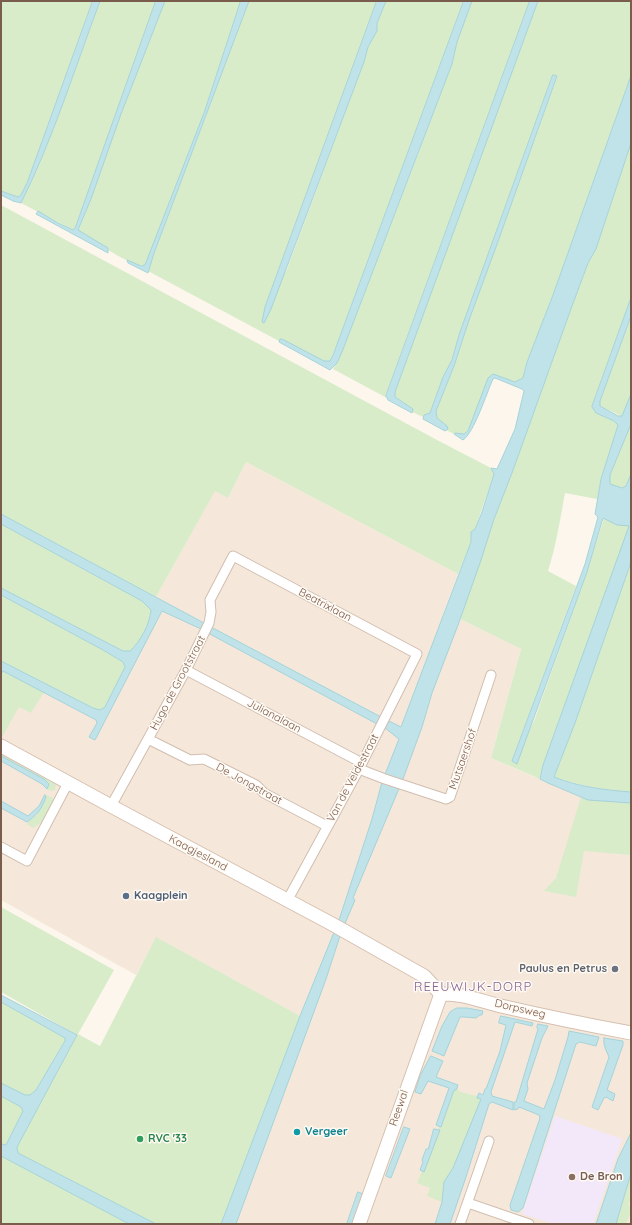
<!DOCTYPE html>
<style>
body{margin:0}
#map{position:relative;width:632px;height:1225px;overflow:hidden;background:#fdf6ec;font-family:Quicksand,sans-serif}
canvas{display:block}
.frame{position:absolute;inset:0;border:2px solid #7a5c4d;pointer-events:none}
</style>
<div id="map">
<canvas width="632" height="1225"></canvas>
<div class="frame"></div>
</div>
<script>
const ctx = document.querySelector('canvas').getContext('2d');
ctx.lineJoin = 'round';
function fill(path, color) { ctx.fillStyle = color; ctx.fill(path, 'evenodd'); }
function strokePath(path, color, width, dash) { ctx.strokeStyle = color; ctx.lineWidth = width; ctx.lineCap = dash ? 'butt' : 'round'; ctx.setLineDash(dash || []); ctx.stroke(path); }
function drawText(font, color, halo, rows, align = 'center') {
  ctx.font = font + ' Quicksand,sans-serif'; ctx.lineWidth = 3; ctx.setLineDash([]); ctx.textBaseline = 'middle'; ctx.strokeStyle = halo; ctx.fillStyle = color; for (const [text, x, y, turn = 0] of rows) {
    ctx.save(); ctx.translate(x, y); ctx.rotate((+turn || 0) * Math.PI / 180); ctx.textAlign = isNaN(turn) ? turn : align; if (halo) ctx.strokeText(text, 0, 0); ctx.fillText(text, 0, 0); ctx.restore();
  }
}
const residential = new Path2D(`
 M246 462 458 574 443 614 460 619 521 649 491 758 532 776 558 784 582 788 631 792V1224H230L305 1019 157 938 136 975 1 900V677L3 670 96 720 97 723 89 737 162 611 156 597 215 490 228 498Z`);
const education = new Path2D(`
 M555 1116 622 1139 593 1224H555L522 1214Z`);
const green = new Path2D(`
 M1 1H93L27 183 21 195 18 197 1 191Z
 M100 1H156L75 228 73 230 21 203C53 139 75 69 100 1Z
 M165 1H241L204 113 150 254 145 265C136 268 116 254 108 250V248L78 231 91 199 121 114Z
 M249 1H377L265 307 287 269 364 62 368 47 377 31V23L386 1H464L336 346 330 361H324L280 339 279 341 148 271 154 253Z
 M472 1H530L388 389 386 396 387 398 333 369 337 363 342 352 415 162 452 64 457 42Z
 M538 1H631V76L553 295 527 362 523 378 515 382 494 375 468 431 464 434 455 433 454 434 446 430 448 429 447 426 437 418 436 411 454 366 469 320 496 247 557 77 553 75 459 335 452 360 443 377 430 413 424 415 423 417 412 412 413 409 411 408 395 397V392Z
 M631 143V298L595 398 596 413 614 421 618 425 601 479 597 499 565 493C560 520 556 546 548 571L576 586 512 761 534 721 587 572 604 518 630 526 543 765 540 779 491 758 521 649 460 619 494 519 512 473 572 306 588 263 596 249Z
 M1 205 437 440 491 468 494 474 475 529 471 532V542L458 574 246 462 228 498 215 491 156 597 1 514Z
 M631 316V394L624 415 621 416 600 406V401Z
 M631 424V474L626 486 622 488 610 484V475Z
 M1 524 142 601 151 610C150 625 140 642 130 651H123L1 588Z
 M631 562V792C604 790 580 786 554 777L575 723Z
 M1 595 103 650 123 662 125 667 105 707 100 710 93 708 1 661Z
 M3 670 44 692 31 713 19 707 1 739V674Z
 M1 751 53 779 56 785 55 790 51 791 47 789 49 784 44 779 1 756Z
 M46 795 53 798V802L42 822 33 828 27 824 28 822 37 815Z
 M581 797 588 800 631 803V855L584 851 576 897 544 891 556 878Z
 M1 907 114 970 78 1034 100 1046 156 937 300 1016 221 1224H156L18 1153 17 1147 77 1035 1 992Z
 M1 1002 65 1038V1041L36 1090 30 1095H25L1 1083Z
 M457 1087 458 1088V1091L476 1096V1095L478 1096 477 1098 481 1099 453 1168 444 1182 442 1202 427 1196 430 1188 417 1183 422 1171H424L439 1131 438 1130 439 1126 441 1127 454 1090H456Z
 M1 1096 21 1107 23 1111 6 1145 1 1144Z
 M1 1156 129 1224H1Z
 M631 1173 629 1197H631L628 1205 631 1207V1211L626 1224H616Z`);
const water = new Path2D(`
 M93 1H100C75 68 53 139 21 203L13 201 1 195V191L18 197 21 195 27 183Z
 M156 1H165L121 114 91 199 78 230 108 248V253L36 214 38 211 58 223 73 230 75 228Z
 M241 1H249L154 253 148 273 128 263 127 260 141 266 145 265 204 113Z
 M377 1H386L377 23V31L368 47 364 62 271 309 264 323 262 322 265 307Z
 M464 1H472L457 42 452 64 342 352 337 363 330 370 279 342 280 339H282L324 361H330L333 355Z
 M530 1H538L395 392V397L413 409 412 413 388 400 386 396Z
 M553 75 557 76 496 247 469 320 454 366 436 411 437 418 447 426 448 429 445 431 423 419 424 415 430 413 443 377 452 360 459 335Z
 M631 76V143L596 249 588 263 572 306 512 473 494 519 480 563 458 625 432 693 422 727 403 779 353 898 355 900 341 933 326 979 236 1224H221L300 1016 339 920 372 819 382 782 399 739 385 728 389 721 401 727 471 542V532L475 529 482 512 494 474 491 468 497 469 515 429 524 391 522 389 495 378 493 379C487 392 474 433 463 440L454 434 455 433 464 434 468 431 488 378 493 374 515 382 523 378 527 362 553 295Z
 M631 298V316L600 401V406L618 416H622L631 394V424L610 475V484L622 488 626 486 631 474V562L575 723 554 777C579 787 605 790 631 792V803L588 800 548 783 540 779 543 765 629 526 617 525 603 518 587 572 517 764 512 761 585 564 598 517 595 514 601 479 618 425 614 421 596 413 592 407Z
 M1 514 204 623 201 629 162 611 95 740 89 737 97 723 96 720 3 671 1 674V661L93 708 100 710 105 707 125 667 123 662 103 650 1 595V588L123 651H130C140 642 150 624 151 610L142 601 1 524Z
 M211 627 381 717 377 724 208 633Z
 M1 756 44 779 49 784 47 789 42 784 1 761Z
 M45 795 46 797C41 810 38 814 27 822L1 808V801L28 816 39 806Z
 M1 995 77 1035 17 1147 18 1153 156 1224H129L1 1156V1144L6 1145 23 1111 21 1107 1 1096V1083L25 1095H30L36 1090 65 1041V1038L1 1002Z
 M457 1008H467L483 1011 482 1015H480L476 1018 464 1017H460L444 1056 432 1051 442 1026 450 1012Z
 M501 1016 533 1023 532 1026 515 1022 491 1092 492 1096 513 1102V1110L492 1102 489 1104 466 1177 450 1224H435L442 1202 444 1182 453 1168 481 1099 477 1098 479 1093 483 1095 485 1089H486L500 1051 506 1025 499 1023Z
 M538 1024 548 1026 542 1038 527 1083 528 1089 524 1101 544 1109 555 1080 568 1037 569 1031 599 1037 596 1046 580 1042 576 1044 523 1208 518 1212 511 1210 510 1205 540 1118 539 1115 519 1107 518 1109 514 1110V1102H516L538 1029 537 1028Z
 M604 1038 623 1041V1045L607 1090 615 1094 613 1101 606 1097 604 1098 598 1110 592 1107 609 1057C606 1050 603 1045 604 1038Z
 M431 1056 443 1061 436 1077 458 1085 456 1090H454L441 1127 436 1125 449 1088 428 1081 421 1094 415 1092 420 1076Z
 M404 1127 410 1129 391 1178 386 1176Z
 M434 1129 440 1130 424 1172 420 1170 423 1162 422 1160 426 1149H428Z
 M631 1133V1173L616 1224H596L618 1159Z
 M358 1192 363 1194 353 1224H347Z`);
const street = new Path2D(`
 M186 670 362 763
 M148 739 190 760 204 759 256 785 264 793 327 826
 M359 769 385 779 446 799 450 797 491 675
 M111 806 186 670 209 623 211 612 210 600 233 556 417 654 359 769 287 901
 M1 847 27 861 68 783
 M468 1203 529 1224
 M460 1224 489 1141`);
const secondary = new Path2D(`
 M1 746 111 806 332 924 424 976 441 994C462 993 480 1001 501 1006 544 1016 588 1025 631 1033
 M359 1224 441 994`);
const markers = [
 [126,896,4,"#5c6f8a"],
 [615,969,4,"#6b7280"],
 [297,1132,4,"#0f9aa8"],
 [140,1139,4,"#2e9e5b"],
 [572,1177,4,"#8d6e63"]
];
const streetNames = [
 ["Beatrixlaan",325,605,28],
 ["Hugo de Grootstraat",178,683,-62],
 ["Julianalaan",274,716,28],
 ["Mutsaershof",463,759,-71],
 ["Van de Veldestraat",353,778,-62],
 ["De Jongstraat",249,784,29],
 ["Kaagjesland",198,853,28],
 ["Dorpsweg",520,1009,13],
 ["Reewal",399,1108,-71]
];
const serviceNames = [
 ["Kaagplein",134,896]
];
const worshipNames = [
 ["Paulus en Petrus",607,969]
];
const cultureNames = [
 ["Vergeer",305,1132]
];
const leisureNames = [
 ["RVC '33",148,1139]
];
const educationNames = [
 ["De Bron",580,1177]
];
const quarterNames = [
 ["REEUWIJK-DORP",473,987]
];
fill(residential, '#f5e8da');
fill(education, '#f3e8fa');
fill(green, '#d8ecc9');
fill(water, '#bfe3e8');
strokePath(water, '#a5d3da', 1);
strokePath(street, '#d1beb0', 11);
strokePath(secondary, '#d6c0b0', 15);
strokePath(street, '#fff', 9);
strokePath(secondary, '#fff', 13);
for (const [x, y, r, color] of markers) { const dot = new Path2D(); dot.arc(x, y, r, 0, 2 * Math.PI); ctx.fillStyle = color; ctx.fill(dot); strokePath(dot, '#fffaf3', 1.5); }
drawText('11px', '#7a5c4d', '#fffaf3', streetNames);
drawText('bold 11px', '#4e5e75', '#fffaf3', serviceNames, 'left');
drawText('bold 11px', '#5b616d', '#fffaf3', worshipNames, 'right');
drawText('bold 11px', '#0d838f', '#fffaf3', cultureNames, 'left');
drawText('bold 11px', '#27864d', '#fffaf3', leisureNames, 'left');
drawText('bold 11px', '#785e54', '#fffaf3', educationNames, 'left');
ctx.letterSpacing = '1px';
drawText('13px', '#846695', '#fffaf3', quarterNames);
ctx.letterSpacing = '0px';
</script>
